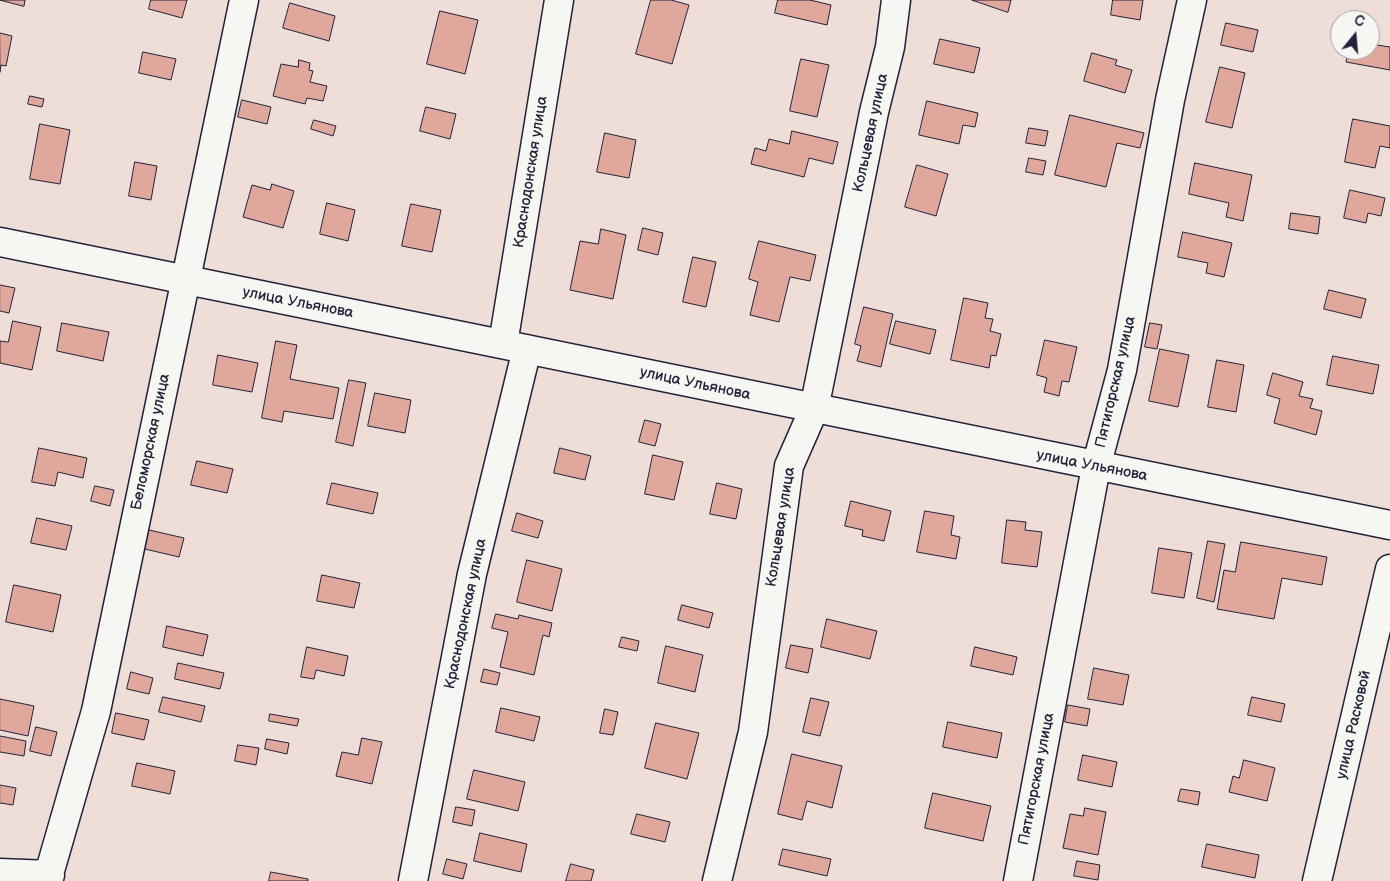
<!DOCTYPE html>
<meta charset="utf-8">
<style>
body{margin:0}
#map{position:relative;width:1390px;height:881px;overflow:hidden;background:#efded8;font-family:"Balsamiq Sans",sans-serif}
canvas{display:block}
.north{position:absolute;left:1330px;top:10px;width:50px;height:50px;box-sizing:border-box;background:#f6f6f2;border:1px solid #a1a1a9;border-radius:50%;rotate:17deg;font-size:14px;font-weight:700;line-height:20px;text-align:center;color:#22223b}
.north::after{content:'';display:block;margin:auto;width:18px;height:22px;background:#22223b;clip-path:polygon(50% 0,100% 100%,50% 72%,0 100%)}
</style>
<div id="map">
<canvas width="1390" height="881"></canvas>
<div class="north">С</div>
</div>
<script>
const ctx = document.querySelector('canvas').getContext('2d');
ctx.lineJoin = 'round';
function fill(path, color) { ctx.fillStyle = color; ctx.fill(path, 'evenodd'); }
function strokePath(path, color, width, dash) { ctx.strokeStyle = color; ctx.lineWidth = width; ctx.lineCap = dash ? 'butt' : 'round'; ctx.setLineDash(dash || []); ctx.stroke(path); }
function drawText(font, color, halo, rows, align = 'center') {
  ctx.font = font + ' "Balsamiq Sans",sans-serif'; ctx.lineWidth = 4; ctx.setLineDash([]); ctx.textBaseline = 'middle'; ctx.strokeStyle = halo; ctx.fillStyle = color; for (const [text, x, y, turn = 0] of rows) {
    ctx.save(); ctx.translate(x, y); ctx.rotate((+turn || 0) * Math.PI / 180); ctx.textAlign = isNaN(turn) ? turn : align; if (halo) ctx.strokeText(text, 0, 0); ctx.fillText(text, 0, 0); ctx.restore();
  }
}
const building = new Path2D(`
 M0 0H25L24 6Z
 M151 0H187L182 18 149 9Z
 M651 0H671L689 5 672 64 636 54Z
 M778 0H810L831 5 827 25 775 13Z
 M972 0H1011L1008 12Z
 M1113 0H1143L1140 20 1111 15Z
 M290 3 335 16 329 41 283 28Z
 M440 11 478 20 465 74 427 64Z
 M1226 23 1258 30 1253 52 1221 45Z
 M0 33 12 36 6 66 1 65 0 72Z
 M940 39 980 48 974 73 934 64Z
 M1370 44 1390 47V70L1346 62 1348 50H1370Z
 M143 52 176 59 171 80 139 73Z
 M1092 53 1117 60 1115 65 1132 70 1125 93 1084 81Z
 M801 59 829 65 817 117 790 111Z
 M299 60 310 63 309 70 313 71 310 82 327 86 323 101 307 98 305 104 273 96 281 64 298 67Z
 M1220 67 1245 73 1232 128 1206 122Z
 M30 96 44 99 42 107 28 104Z
 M242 100 271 107 267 124 238 117Z
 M927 101 978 113 975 127 963 125 959 144 919 135Z
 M426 107 456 114 450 139 420 131Z
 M1070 115 1144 133 1140 148 1117 143 1106 187 1055 175Z
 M1353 119 1390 126V148L1380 146 1375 168 1345 162Z
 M314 120 336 126 333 136 311 129Z
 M40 124 70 130 60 184 30 179Z
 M1029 128 1048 131 1045 146 1026 143Z
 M792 131 838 142 833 164 809 158 804 177 751 164 755 148 766 151 769 139 789 144Z
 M605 133 636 140 629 178 597 172Z
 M1029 158 1046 161 1043 175 1026 172Z
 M135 162 157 166 151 200 129 196Z
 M1195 163 1252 175 1243 221 1226 217 1229 203 1189 194Z
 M917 165 948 174 936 216 905 207Z
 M272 184 294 191 283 228 243 217 252 185 270 190Z
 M1350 190 1385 198 1381 216 1368 213 1366 223 1344 218Z
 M327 203 355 210 348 241 320 234Z
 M411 204 441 210 432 252 402 246Z
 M1291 213 1320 217 1318 234 1289 229Z
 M643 228 663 233 658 255 638 250Z
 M601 229 626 235 613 299 570 290 580 241 598 244Z
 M1183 232 1232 243 1224 277 1206 273 1208 263 1178 257Z
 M759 241 816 255 810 281 790 277 779 322 750 315 758 282 749 279Z
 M693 257 716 262 706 307 683 302Z
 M0 285 15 288 9 313 0 311Z
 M1329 290 1366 299 1361 318 1324 309Z
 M964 298 988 303 985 318 993 319 990 331 1001 334 996 356 991 355 989 368 951 360Z
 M864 307 893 314 881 367 857 361 861 346 855 344Z
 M13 321 41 327 32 370 0 363V341L8 342Z
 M896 321 936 330 930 354 890 344Z
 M62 323 109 332 103 361 57 351Z
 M1150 323 1162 325 1157 349 1145 347Z
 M1045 340 1077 347 1069 382 1062 381 1059 396 1044 392 1047 378 1037 375Z
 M276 341 297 345 290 379 339 388 333 419 284 411 282 422 262 418Z
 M1160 349 1189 355 1178 407 1149 401Z
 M218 355 258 363 252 392 213 385Z
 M1333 356 1379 365 1373 394 1327 385Z
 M1217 360 1244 365 1236 412 1208 407Z
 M1273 373 1303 382 1299 396 1313 399 1310 408 1322 411 1316 435 1274 423 1280 399 1267 395Z
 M349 380 366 383 353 446 336 442Z
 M375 393 411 400 405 433 368 426Z
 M645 420 661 424 655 446 639 442Z
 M39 448 87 458 83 478 58 472 55 486 32 482Z
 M560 448 591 456 585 480 554 473Z
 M653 455 683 462 674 500 645 494Z
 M197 461 233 469 227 493 191 485Z
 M332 483 378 493 373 514 327 504Z
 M717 483 742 489 736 519 710 514Z
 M95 486 114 490 110 506 91 501Z
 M851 501 891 511 884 541 862 536 863 530 845 526Z
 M925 511 954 516 951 535 960 537 956 559 917 552Z
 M517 513 543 521 538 538 512 531Z
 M37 518 72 526 66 550 31 543Z
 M1007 520 1026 522 1025 530 1042 532 1037 567 1002 563Z
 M149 530 184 538 179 557 145 549Z
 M1208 541 1225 544 1214 602 1197 598Z
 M1241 542 1327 557 1322 585 1282 578 1274 619 1217 609 1224 570 1235 572Z
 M1159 548 1192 553 1184 598 1152 593Z
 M527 560 562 569 552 611 517 602Z
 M322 575 360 583 354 608 317 601Z
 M14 585 61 595 53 632 6 622Z
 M682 605 713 613 709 628 678 620Z
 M496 614 518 619 519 615 552 623 549 637 543 635 534 675 500 667 508 632 492 628Z
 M827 619 877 631 870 659 821 647Z
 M167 626 208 635 203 656 163 647Z
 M622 637 639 641 637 651 619 647Z
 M791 645 813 649 808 673 786 668Z
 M666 646 703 655 695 692 658 683Z
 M307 647 348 656 344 676 316 670 314 679 301 677Z
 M975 647 1017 657 1013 675 971 666Z
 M178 663 224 673 220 689 175 679Z
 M1094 668 1129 675 1123 705 1088 699Z
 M484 669 500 673 497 685 481 682Z
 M131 672 153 678 149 694 127 689Z
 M163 697 205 706 201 722 159 712Z
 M1252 697 1285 704 1281 722 1248 715Z
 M811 698 829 702 820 736 803 732Z
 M0 699 34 706 28 736 0 730Z
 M1068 705 1090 709 1087 726 1065 722Z
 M501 708 540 717 534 741 496 732Z
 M605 709 618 712 613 735 600 733Z
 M116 713 149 720 144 740 112 733Z
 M270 714 299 719 297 726 269 721Z
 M948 722 1002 733 997 758 943 747Z
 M656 723 699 733 687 779 645 768Z
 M36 727 57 732 51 756 30 751Z
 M0 736 26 741 24 756 0 752Z
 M362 738 382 742 372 784 336 776 342 752 358 755Z
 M267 739 289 743 287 754 265 749Z
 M238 745 259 748 256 765 235 761Z
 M792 754 842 766 832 808 807 801 802 820 778 814Z
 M1083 755 1117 762 1112 787 1078 780Z
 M1244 760 1275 768 1267 801 1229 792 1233 776 1239 778Z
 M137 763 175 771 170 794 132 786Z
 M474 770 525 782 518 811 467 799Z
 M0 785 16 788 13 805 0 803Z
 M1181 789 1200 792 1198 805 1178 801Z
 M933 793 991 806 983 841 925 828Z
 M456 807 475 810 472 826 453 822Z
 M1085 808 1106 812 1098 855 1063 848 1070 814 1083 816Z
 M637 814 670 822 665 842 631 834Z
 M480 833 527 844 521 872 474 861Z
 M1207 844 1259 855 1255 878 1202 867Z
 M783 849 831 859 827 876 779 865Z
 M447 859 467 864 463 879 443 874Z
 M1077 861 1100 865 1098 880 1074 876Z
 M571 864 594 870 591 881H566Z
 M271 872 308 879V881H269Z`);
const minor = new Path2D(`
 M0 242C463 336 926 433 1390 525
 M503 344 559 0
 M0 873 50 875
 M47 881 96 711 244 0
 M413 881 472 574 527 349
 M717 881 753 732 789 466 814 409 874 112 890 47 896 0
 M1018 881 1096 467 1122 370 1170 100 1192 0
 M1317 881 1390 569`);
const streetNames = [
 ["Кольцевая улица",871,133,-78],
 ["Краснодонская улица",531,172,-81],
 ["улица Ульянова",298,303,11],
 ["Пятигорская улица",1116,382,-77],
 ["улица Ульянова",695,384,12],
 ["Беломорская улица",151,442,-78],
 ["улица Ульянова",1092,466,11],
 ["Кольцевая улица",781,527,-81],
 ["Краснодонская улица",466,614,-78],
 ["улица Расковой",1354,725,-77],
 ["Пятигорская улица",1037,779,-79]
];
fill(building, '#e0a79c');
strokePath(building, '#22223b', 1);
strokePath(minor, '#22223b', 31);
strokePath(minor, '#f6f6f2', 28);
drawText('15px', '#22223b', '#f6f6f2', streetNames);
</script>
